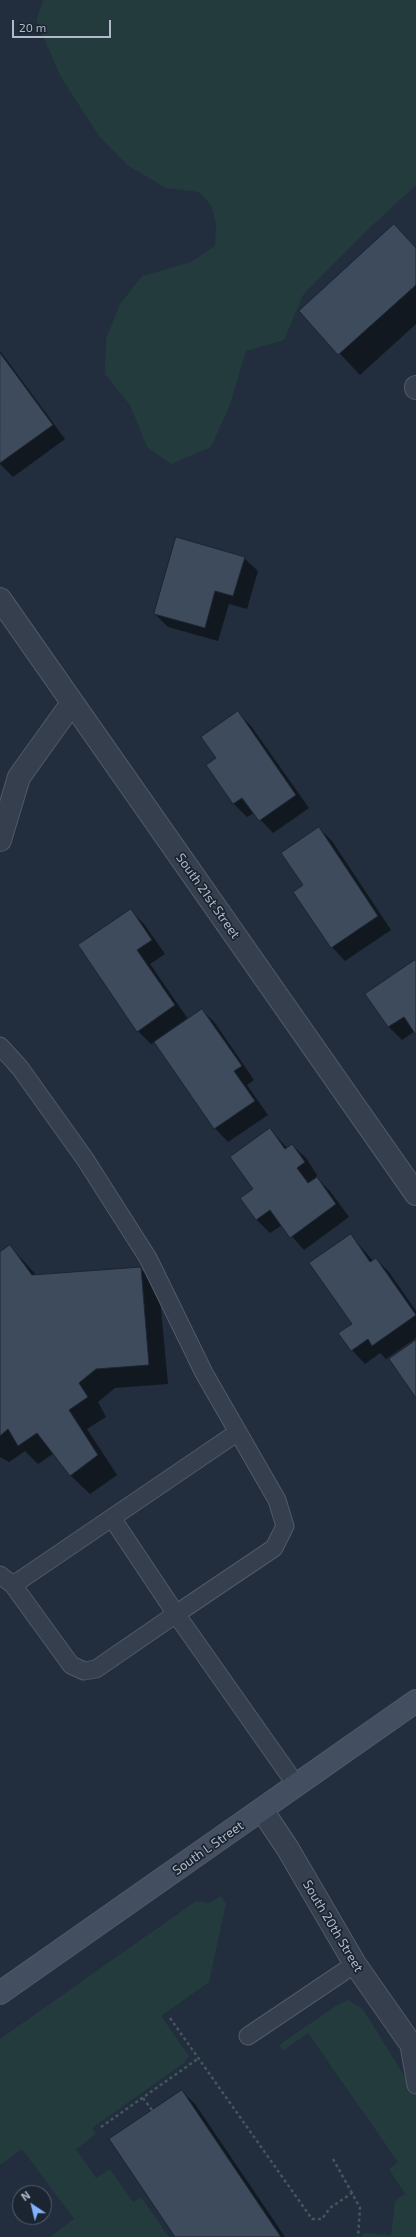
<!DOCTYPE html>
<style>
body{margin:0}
#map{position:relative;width:416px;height:2237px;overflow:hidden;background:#222d3d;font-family:"Exo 2",sans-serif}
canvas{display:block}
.north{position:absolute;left:12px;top:2185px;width:40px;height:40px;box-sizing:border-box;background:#1b2431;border:1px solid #57606d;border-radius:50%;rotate:325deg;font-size:11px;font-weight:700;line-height:16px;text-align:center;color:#b1bac8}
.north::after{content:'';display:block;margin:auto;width:14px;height:18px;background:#82b2fc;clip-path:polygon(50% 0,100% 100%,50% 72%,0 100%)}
.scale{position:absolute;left:12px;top:20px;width:99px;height:18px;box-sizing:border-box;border:2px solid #b1bac8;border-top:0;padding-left:5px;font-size:12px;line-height:14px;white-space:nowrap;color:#b1bac8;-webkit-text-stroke:3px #1b2431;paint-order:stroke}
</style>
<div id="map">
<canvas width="416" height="2237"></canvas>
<div class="north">N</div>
<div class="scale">20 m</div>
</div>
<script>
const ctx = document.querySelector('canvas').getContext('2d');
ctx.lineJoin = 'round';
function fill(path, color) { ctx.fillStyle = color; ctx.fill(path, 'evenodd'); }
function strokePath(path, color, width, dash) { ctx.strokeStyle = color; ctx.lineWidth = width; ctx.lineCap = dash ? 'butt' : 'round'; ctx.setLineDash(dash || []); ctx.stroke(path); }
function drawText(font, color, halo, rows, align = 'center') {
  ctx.font = font + ' "Exo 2",sans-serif'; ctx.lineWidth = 3.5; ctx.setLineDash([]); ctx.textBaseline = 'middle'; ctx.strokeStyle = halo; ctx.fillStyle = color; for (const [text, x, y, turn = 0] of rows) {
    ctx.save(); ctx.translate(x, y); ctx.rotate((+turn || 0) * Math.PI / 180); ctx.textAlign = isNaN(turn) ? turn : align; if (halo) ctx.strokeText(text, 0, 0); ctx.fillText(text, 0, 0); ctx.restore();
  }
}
const green = new Path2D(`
 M43 0H416V185L361 236 303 295 284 340 246 351 229 407 211 447 171 464 147 447 130 405 105 374 106 339 120 304 142 276 191 262 215 246 216 224 211 205 199 192 166 188 127 165 99 136 61 77 36 21Z
 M221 1896 226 1904 209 1982 161 2016 189 2056 184 2063 92 2128 96 2134 76 2149 96 2178 110 2169 133 2202 141 2197 169 2237H50L74 2219 22 2149 0 2165V2039L196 1901 208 1903Z
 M348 2000 363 2009 416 2095V2237H362L363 2233 391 2235 395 2201 405 2194 389 2169 398 2162 308 2033 283 2051 279 2045 337 2005Z`);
const shadow = new Path2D(`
 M394 225 416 248V324L360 375 300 311Z
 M0 351 65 439 13 477 0 464Z
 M244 558 258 571 247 609 229 604 218 641 168 627 155 614Z
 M238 713 251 726 309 808 273 833 254 813 247 817 234 804 207 765 217 758Z
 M319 828 332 841 391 930 345 961 332 947 304 885Z
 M130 910 144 924 165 954 150 964 188 1019 202 1010 215 1023 254 1080 247 1085 268 1115 228 1142 215 1128 155 1042 151 1044 138 1031Z
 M416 962V1033L415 1031 402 1040 388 1026Z
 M270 1129 287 1148 292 1145 306 1158 317 1175 316 1177 330 1191 349 1217 304 1250 282 1225 270 1233 257 1220 242 1198 254 1189Z
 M351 1235 373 1261 376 1259 389 1272 416 1311V1338L386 1359 380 1353 365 1364 352 1350Z
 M10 1246 37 1276 140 1268 159 1288 168 1384 115 1388 98 1402 106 1417 87 1429 117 1475 90 1494 70 1475 54 1453 38 1464 25 1451 9 1462 0 1457V1253Z
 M182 2091 195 2104 285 2237H176Z`);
const building = new Path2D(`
 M394 224 416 248V285L338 355 299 311Z
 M0 353 53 425 0 463Z
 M176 537 245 557 233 596 215 591 205 628 154 614Z
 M238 711 296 795 259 821 242 798 233 804 206 765 216 758 201 737Z
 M319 827 378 916 331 948 293 892 303 885 281 853Z
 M131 909 152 940 137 950 175 1005 137 1032 78 945Z
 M415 960 416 961V1035L404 1017 388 1027 365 994Z
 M202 1009 242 1066 234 1071 255 1101 214 1129 154 1042Z
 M270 1128 285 1149 292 1144 305 1162 297 1168 308 1183 317 1177 336 1204 290 1238 270 1210 256 1220 240 1198 253 1189 230 1157Z
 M351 1234 370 1262 376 1258 416 1315 372 1346 368 1339 351 1351 338 1333 352 1324 309 1263Z
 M10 1245 32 1275 141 1267 149 1365 96 1369 79 1383 88 1397 69 1410 98 1455 70 1476 37 1433 18 1446 8 1429 0 1436V1252Z
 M416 1340V1398L389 1359Z
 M182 2090 281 2237H175L109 2139Z`);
const path = new Path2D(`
 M170 2018 312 2219H322L330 2208 352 2193 360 2208 358 2237
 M143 2098 152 2110
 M101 2127 199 2058
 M333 2159 352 2193`);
const lane = new Path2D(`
 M0 1046 20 1068 85 1159 148 1258 204 1373 277 1500 285 1526 274 1548 176 1614 297 1786
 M0 1575 13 1585 71 1665 84 1671 96 1669 176 1614 112 1518
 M13 1585 238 1432
 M248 2036 355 1964
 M408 2040 416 2085`);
const street = new Path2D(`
 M416 387V388
 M0 599 416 1194
 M0 840 19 777 72 703
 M262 1810 288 1849 355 1964 408 2040`);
const secondary = new Path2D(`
 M0 1993 416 1701`);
const streetNames = [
 ["South 21st Street",208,896,55],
 ["South L Street",208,1848,-35],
 ["South 20th Street",333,1926,59]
];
fill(green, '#243b3e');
fill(shadow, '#0007');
fill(building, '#3e4b5c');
strokePath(building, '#1d2633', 1);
strokePath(lane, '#515a67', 19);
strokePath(street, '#515a67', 24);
strokePath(secondary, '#515a67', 24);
strokePath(path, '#42585b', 2.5, [3, 3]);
strokePath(lane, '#363f4d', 17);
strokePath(street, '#363f4d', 22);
strokePath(secondary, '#434e60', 22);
drawText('13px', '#b1bac8', '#1b2431', streetNames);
</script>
